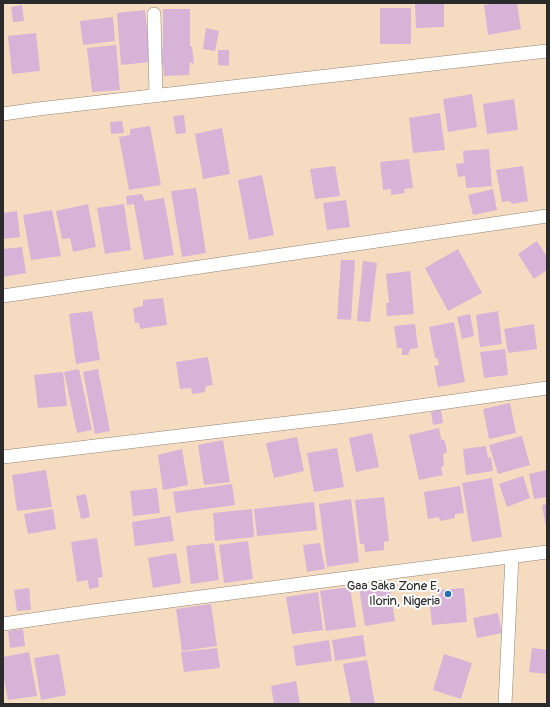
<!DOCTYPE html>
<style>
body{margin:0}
#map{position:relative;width:550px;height:707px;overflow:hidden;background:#f5dcc0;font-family:Pangolin,sans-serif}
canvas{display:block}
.frame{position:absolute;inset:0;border:4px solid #2b2b2b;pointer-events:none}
</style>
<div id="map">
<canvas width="550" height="707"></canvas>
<div class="frame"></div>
</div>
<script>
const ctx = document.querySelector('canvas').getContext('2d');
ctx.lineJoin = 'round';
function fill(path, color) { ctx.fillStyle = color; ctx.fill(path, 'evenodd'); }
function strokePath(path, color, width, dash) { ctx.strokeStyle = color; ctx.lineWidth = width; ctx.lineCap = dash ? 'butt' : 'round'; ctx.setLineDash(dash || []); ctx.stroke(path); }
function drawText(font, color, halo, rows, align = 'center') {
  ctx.font = font + ' Pangolin,sans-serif'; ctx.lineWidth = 4; ctx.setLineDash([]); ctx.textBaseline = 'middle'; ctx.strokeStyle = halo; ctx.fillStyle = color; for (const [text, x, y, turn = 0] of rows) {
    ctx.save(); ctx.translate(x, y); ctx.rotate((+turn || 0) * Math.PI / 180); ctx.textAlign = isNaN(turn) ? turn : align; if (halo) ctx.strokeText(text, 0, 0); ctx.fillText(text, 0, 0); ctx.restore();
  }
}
const building = new Path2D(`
 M415 3H444V27L416 28Z
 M500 3H517L521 29 488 35 484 5Z
 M22 5 24 21 13 22 11 7Z
 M380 8H411V44H380Z
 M163 9H190V47L192 46 194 64 190 62 189 75 164 76 163 64 159 67V47L163 49Z
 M145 10 150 62 121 65 117 13Z
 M113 17 115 41 83 45 80 21Z
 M206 28 219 31 215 51 203 49Z
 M36 33 40 71 12 74 8 36Z
 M116 45 120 90 92 92 87 48Z
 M218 50H229V66L218 65Z
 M472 94 477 127 448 132 443 99Z
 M514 99 518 130 487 134 483 104Z
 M440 113 445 150 413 153 409 118Z
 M184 115 186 133 176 134 173 116Z
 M122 121 124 133 111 134 110 122Z
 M150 126 161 185 129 190 119 137 130 135V129Z
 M222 128 230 174 203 179 195 134Z
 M489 149 492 186 466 188 465 176 458 177 456 164 464 163 463 151Z
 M409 159 413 188 404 189 405 193 391 195V189L383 190 380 162Z
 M335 166 340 196 315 199 310 169Z
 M523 166 528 201 512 204 510 201 502 202 496 170Z
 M262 175 274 235 249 240 238 180Z
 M196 188 206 253 182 257 171 191Z
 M493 189 497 210 473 215 468 195Z
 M142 194 145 201 164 198 174 255 144 260 134 204 127 205 126 196Z
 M346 200 350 227 327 230 323 203Z
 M88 204 96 247 73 252 70 238 62 239 56 211Z
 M124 204 131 250 105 254 97 208Z
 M52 210 61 256 31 260 23 215Z
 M17 211 20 237 3 239V213Z
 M537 241 547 257V270L534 279 518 254Z
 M22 247 26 273 3 277V249Z
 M458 249 482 293 448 311 425 268Z
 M341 260H355L351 320 337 319Z
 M363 261 377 263 370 322 357 321Z
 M410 271 414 314 387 316 386 303H389L386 274Z
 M163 298 167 325 140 329 139 323H135L133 308 143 306V300Z
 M92 311 100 360 76 364 69 314Z
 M498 311 502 344 480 347 476 315Z
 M470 314 474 336 462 339 457 317Z
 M454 322 465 382 438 387 434 366 439 365 438 359 435 358 429 327Z
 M415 324 418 348 410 349 408 355H402V348H397L394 326Z
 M534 324 537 349 508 353 504 329Z
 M505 349 508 375 484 378 480 352Z
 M208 357 213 385 206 386 205 392 192 394 191 388 180 389 176 362Z
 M79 369 92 430 77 433 64 372Z
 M98 369 110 431 95 434 83 372Z
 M63 372 67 406 38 408 34 375Z
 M510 403 516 433 489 439 483 409Z
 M441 410 443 423 433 425 431 412Z
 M439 428 441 439 445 441 447 452 443 454 444 465 441 468 443 475 419 480 409 435Z
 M372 433 379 467 356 472 349 438Z
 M522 436 530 465 498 474 489 445Z
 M297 437 304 471 274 478 266 443Z
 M223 440 230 482 204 485 198 445Z
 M486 446 488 458 491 457 493 471 466 475 463 449Z
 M337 448 344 487 314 492 307 453Z
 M182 449 188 485 163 490 158 455Z
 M46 470 52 507 17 511 12 475Z
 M547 470V497L534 499 529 474Z
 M523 476 530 498 507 507 499 484Z
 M492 478 502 537 472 542 462 483Z
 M232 484 235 505 176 513 173 492Z
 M460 486 464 513 455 514V518L440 521 439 517 428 519 424 492Z
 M157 488 160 513 133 516 130 491Z
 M86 494 90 517 81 519 76 496Z
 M384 497 389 541 384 542V550L365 552 364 544H360L355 500Z
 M351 499 359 562 327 567 319 504Z
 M314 502 317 530 257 536 254 509Z
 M547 504V527H546L542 505Z
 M53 509 56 529 28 534 24 514Z
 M252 509 254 537 215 541 213 513Z
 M170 516 174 541 135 546 132 522Z
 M97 538 103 577 98 578 99 587 89 589 88 580 77 582 71 542Z
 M248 541 253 579 224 583 219 545Z
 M214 543 219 580 191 584 186 546Z
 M320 543 325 569 307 572 303 545Z
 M176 553 181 583 153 588 148 558Z
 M389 583 395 621 365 626 359 588Z
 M350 587 356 627 326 631 320 591Z
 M29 588 31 610 17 611 14 590Z
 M464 588 467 622 432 625 429 597 439 596V590Z
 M318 592 323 630 292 634 286 597Z
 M211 604 217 646 182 651 176 609Z
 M498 613 502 633 477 638 473 618Z
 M23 629 25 646 10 648 8 631Z
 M363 635 366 656 335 661 332 640Z
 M329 640 332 661 296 666 293 646Z
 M217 648 220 668 184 672 181 652Z
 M532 648 547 650V674L529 672Z
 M29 652 37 696 8 700 3 674V657Z
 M59 654 66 695 41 700 34 658Z
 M444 654 472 663 461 699 433 690Z
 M367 660 375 704H351L343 664Z
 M296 681 300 704H274L271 686Z`);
const street = new Path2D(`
 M154 14 156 95
 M3 114 38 109 547 51
 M3 296 547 216
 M3 457 355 415 547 388
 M3 624 93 611 547 552
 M505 704 512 557`);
const markers = [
 [448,594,4,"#1f6fb2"]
];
const poiNames = [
 ["Gaa Saka Zone E,",440,587],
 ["Ilorin, Nigeria",440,602]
];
fill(building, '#d7b3d7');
strokePath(street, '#908476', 14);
strokePath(street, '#fff', 13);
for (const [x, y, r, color] of markers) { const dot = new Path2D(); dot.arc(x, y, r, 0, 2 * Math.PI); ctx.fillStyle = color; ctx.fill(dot); strokePath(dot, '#fff', 1.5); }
drawText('13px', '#2b2b2b', '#fff', poiNames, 'right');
</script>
